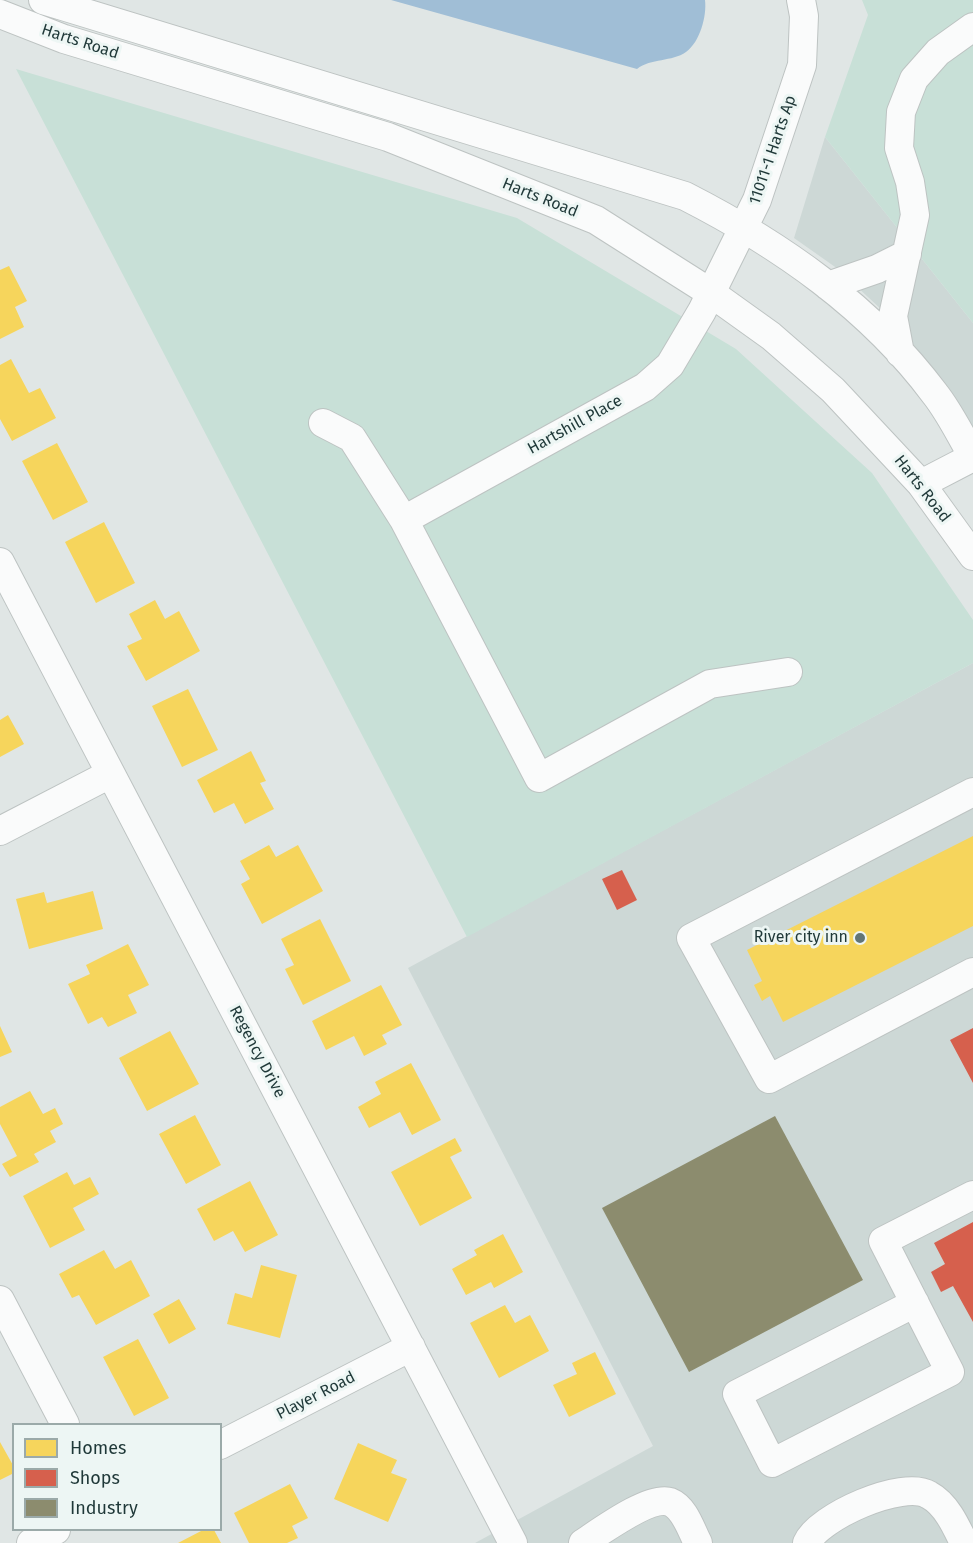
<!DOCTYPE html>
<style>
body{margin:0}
#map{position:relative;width:973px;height:1543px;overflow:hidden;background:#e0e6e5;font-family:"Fira Sans",sans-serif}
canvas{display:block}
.legend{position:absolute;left:12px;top:1423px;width:210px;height:108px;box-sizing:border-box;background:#edf6f4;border:2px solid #9baaa9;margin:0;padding:8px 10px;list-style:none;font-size:18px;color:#1f3838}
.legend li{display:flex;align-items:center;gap:12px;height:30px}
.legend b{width:30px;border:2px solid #9baaa9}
</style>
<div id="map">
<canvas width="973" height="1543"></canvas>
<ul class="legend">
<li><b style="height:16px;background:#f6d55c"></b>Homes</li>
<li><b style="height:16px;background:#d6604d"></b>Shops</li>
<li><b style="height:16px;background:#8c8c6e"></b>Industry</li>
</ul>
</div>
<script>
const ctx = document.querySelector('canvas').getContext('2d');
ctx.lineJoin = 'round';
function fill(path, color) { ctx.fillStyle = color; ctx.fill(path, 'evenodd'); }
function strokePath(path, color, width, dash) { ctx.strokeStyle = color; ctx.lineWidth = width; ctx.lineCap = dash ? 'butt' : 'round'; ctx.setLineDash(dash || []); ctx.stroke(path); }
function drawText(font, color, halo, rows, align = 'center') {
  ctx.font = font + ' "Fira Sans",sans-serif'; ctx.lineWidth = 6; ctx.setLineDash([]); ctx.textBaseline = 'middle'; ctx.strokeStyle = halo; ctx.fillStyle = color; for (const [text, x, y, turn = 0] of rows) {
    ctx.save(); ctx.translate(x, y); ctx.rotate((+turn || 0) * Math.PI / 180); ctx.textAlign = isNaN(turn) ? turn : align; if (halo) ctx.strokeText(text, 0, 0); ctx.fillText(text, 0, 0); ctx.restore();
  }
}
const built = new Path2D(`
 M825 137 973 323V438L953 402 917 349 884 312 838 269 794 238Z
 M973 663V1543H475L653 1446 408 968Z`);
const green = new Path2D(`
 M862 0H973V323L825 137 868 15Z
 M16 69 517 218 736 349 872 473 973 620V663L467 937Z`);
const water = new Path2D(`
 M391 0H705C707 16 700 42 686 52 672 62 651 58 637 69Z`);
const homes = new Path2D(`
 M9 266 27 301 15 307 24 327 0 339V270Z
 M11 359 29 393 40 388 56 418 12 441 0 419V365Z
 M57 443 88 502 53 520 22 461Z
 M104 522 135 583 96 603 65 542Z
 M155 600 165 619 179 611 200 651 146 681 127 646 142 639 129 614Z
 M188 689 218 750 182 767 152 706Z
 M8 715 24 744 0 757V720Z
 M251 751 266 781 260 783 274 809 245 824 234 803 214 813 197 780Z
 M973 836V926L783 1022 770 996 762 1001 754 985 762 981 747 950Z
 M269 845 276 857 298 845 323 891 262 924 241 884 250 879 240 861Z
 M93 891 103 929 29 949 16 899 44 892 47 903Z
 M320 919 351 981 303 1005 285 969 294 965 281 939Z
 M128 944 149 985 128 995 137 1013 108 1027 102 1017 88 1024 68 984 90 974 86 965Z
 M381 985 402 1025 382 1035 387 1044 364 1056 354 1036 326 1050 312 1021Z
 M0 1026 12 1052 0 1057Z
 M170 1031 199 1084 147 1111 119 1058Z
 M411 1063 441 1120 412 1135 400 1112 369 1128 358 1107 381 1094 375 1082Z
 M30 1091 43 1114 55 1108 63 1124 50 1131 56 1142 34 1154 39 1162 10 1177 2 1164 17 1156 0 1124V1107Z
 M195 1115 221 1165 186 1184 159 1134Z
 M455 1138 462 1151 450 1157 472 1198 420 1226 391 1172Z
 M67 1172 74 1185 90 1177 99 1194 73 1208 85 1230 50 1248 23 1196Z
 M250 1181 278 1235 245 1252 233 1231 214 1241 197 1209Z
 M503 1234 523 1272 494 1288 491 1282 466 1295 452 1269 477 1255 474 1250Z
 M104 1250 115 1269 131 1260 150 1296 96 1325 79 1295 72 1298 59 1274Z
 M261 1265 297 1275 280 1338 227 1324 235 1293 252 1298Z
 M179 1299 196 1329 169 1344 153 1314Z
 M505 1305 515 1323 530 1315 549 1351 499 1378 470 1323Z
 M138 1339 169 1398 134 1416 103 1357Z
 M595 1352 616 1394 569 1417 553 1385 577 1374 572 1363Z
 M0 1442 14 1467V1473L0 1480Z
 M358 1443 397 1460 391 1473 407 1479 388 1522 334 1499Z
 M290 1484 308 1518 292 1526 298 1538 287 1543H249L234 1513Z
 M203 1530H214L221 1543H178Z`);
const shops = new Path2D(`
 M622 870 637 900 617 910 602 879Z
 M973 1028V1083L950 1040Z
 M973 1222V1322L953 1286 941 1292 931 1272 945 1264 934 1243Z`);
const industry = new Path2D(`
 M775 1116 863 1280 689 1372 602 1208Z`);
const minor = new Path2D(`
 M43 0 685 196C781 245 870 307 935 394 950 413 961 436 973 457
 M0 14 64 39 388 137 596 220 711 293 771 336 833 390 921 484 973 556
 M828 286 877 269 907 254
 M900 353 893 316 915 215 910 182 899 148 901 112 914 79 938 52 973 27
 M323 423 352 438 404 520 539 778 710 684 788 672
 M921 484 973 457
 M404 520 645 387 670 365 702 311 757 200 802 65 804 16 801 0
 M0 562 513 1543
 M973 792 691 938 769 1079 973 972
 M0 831 110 774
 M0 1300 65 1424
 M915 1303 737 1394 772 1463 950 1372 883 1241 973 1195
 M220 1445 411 1347
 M31 1543 56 1530
 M583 1543C600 1532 650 1495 670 1502 685 1508 691 1530 698 1543
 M807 1543C818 1517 903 1479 929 1495 946 1504 956 1526 964 1543`);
const markers = [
 [860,938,6,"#637575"]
];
const streetNames = [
 ["Harts Road",80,42,18],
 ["11011-1 Harts Ap",773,150,-71],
 ["Harts Road",540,198,22],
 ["Hartshill Place",575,425,-29],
 ["Harts Road",922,489,52],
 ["Regency Drive",257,1052,62],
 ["Player Road",316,1396,-27]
];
const poiNames = [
 ["River city inn",848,938]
];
fill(built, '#cdd8d6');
fill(green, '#c8e0d7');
fill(water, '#a0bed6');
fill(homes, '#f6d55c');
fill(shops, '#d6604d');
fill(industry, '#8c8c6e');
strokePath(minor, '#bdc3c2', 30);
strokePath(minor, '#fafbfb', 28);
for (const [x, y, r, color] of markers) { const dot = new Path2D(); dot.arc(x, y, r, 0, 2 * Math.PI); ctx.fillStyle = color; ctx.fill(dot); strokePath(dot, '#edf6f4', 2); }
drawText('16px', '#1f3838', '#edf6f4', streetNames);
drawText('16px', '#1f3838', '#edf6f4', poiNames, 'right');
</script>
